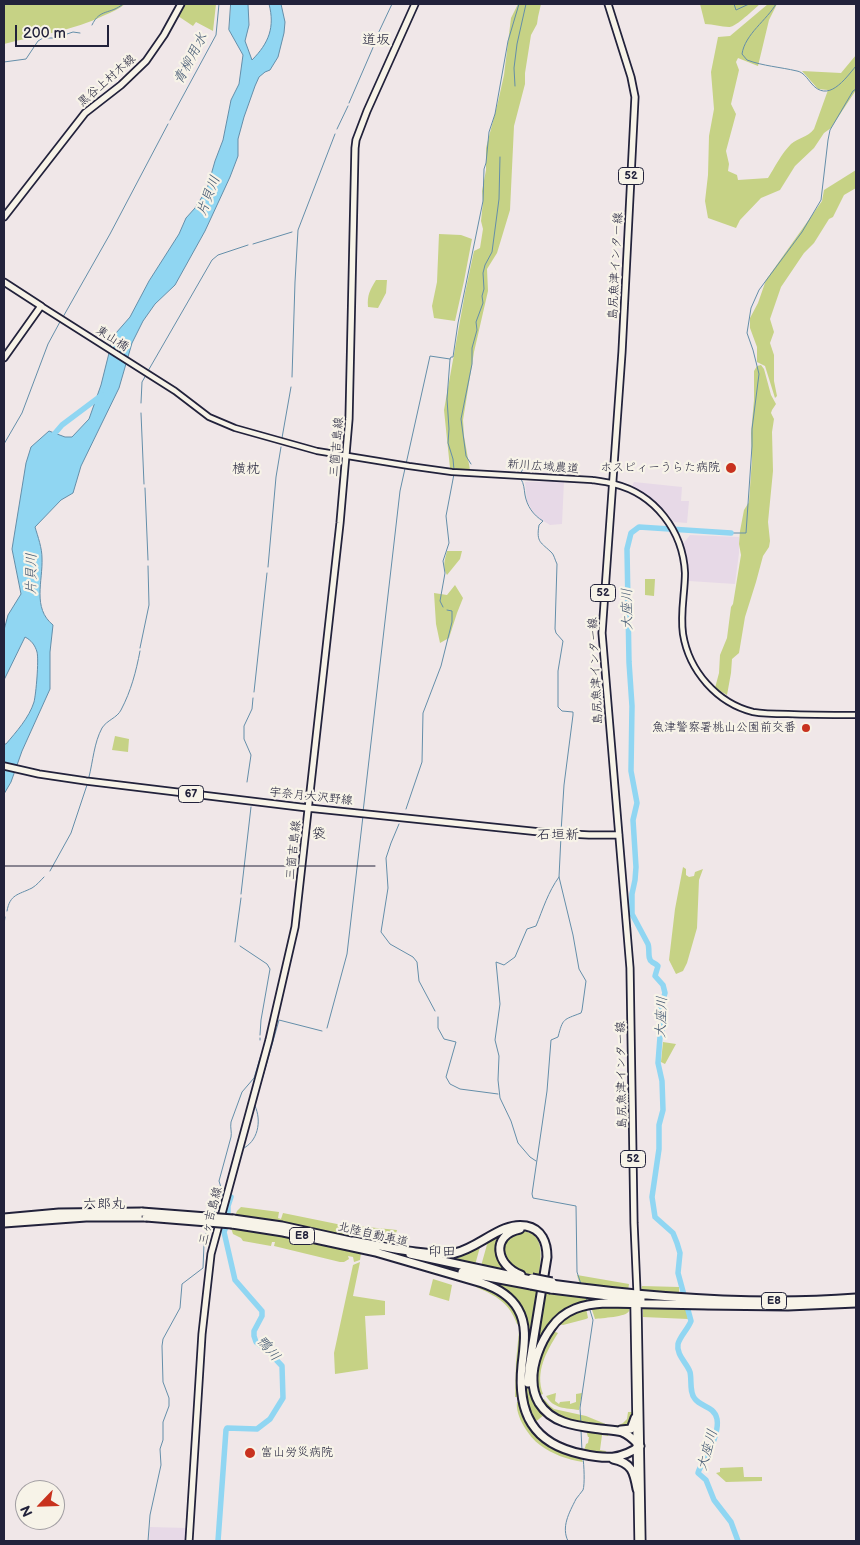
<!DOCTYPE html>
<meta charset="utf-8">
<style>
body{margin:0}
#map{position:relative;width:860px;height:1545px;overflow:hidden;background:#f0e7e8;font-family:"Balsamiq Sans",sans-serif}
canvas{display:block}
.frame{position:absolute;inset:0;border:5px solid #22223b;pointer-events:none}
.north{position:absolute;left:15px;top:1480px;width:50px;height:50px;box-sizing:border-box;background:#f7f3e8;border:1px solid #a29fa3;border-radius:50%;rotate:246deg;font-size:14px;font-weight:700;line-height:20px;text-align:center;color:#22223b}
.north::after{content:'';display:block;margin:auto;width:18px;height:22px;background:#c8321e;clip-path:polygon(50% 0,100% 100%,50% 72%,0 100%)}
.scale{position:absolute;left:15px;top:25px;width:94px;height:22px;box-sizing:border-box;border:2px solid #22223b;border-top:0;padding-left:6px;font-size:15px;line-height:18px;white-space:nowrap;color:#22223b;-webkit-text-stroke:4px #f7f3e8;paint-order:stroke}
</style>
<div id="map">
<canvas width="860" height="1545"></canvas>
<div class="frame"></div>
<div class="north">N</div>
<div class="scale">200 m</div>
</div>
<script>
const ctx = document.querySelector('canvas').getContext('2d');
ctx.lineJoin = 'round';
function fill(path, color) { ctx.fillStyle = color; ctx.fill(path, 'evenodd'); }
function strokePath(path, color, width, dash) { ctx.strokeStyle = color; ctx.lineWidth = width; ctx.lineCap = dash ? 'butt' : 'round'; ctx.setLineDash(dash || []); ctx.stroke(path); }
function drawText(font, color, halo, rows, align = 'center') {
  ctx.font = font + ' "Balsamiq Sans","Klee One",sans-serif'; ctx.lineWidth = 4.5; ctx.setLineDash([]); ctx.textBaseline = 'middle'; ctx.strokeStyle = halo; ctx.fillStyle = color; for (const [text, x, y, turn = 0] of rows) {
    ctx.save(); ctx.translate(x, y); ctx.rotate((+turn || 0) * Math.PI / 180); ctx.textAlign = isNaN(turn) ? turn : align; if (halo) ctx.strokeText(text, 0, 0); ctx.fillText(text, 0, 0); ctx.restore();
  }
}
const built = new Path2D(`
 M564 481 562 524 550 525 540 519 533 512 527 501 525 482Z
 M634 482 682 487 681 501H689L687 523 674 522 663 509 648 496 632 486Z
 M690 535 739 537V553L735 584 689 581 683 544Z
 M150 1527 187 1528 186 1541H149Z`);
const green = new Path2D(`
 M4 4H125C119 9 112 12 105 15 73 31 38 35 4 44Z
 M185 4H216L213 31 196 22 193 26 178 16Z
 M518 4H541L538 17 537 24 531 35 525 73V84L514 126 510 210 497 253 487 269 488 291 474 352 463 420 464 436 470 470 450 468 444 410 465 293 474 251 480 248 483 229 481 221 483 202 482 191 486 170V148L498 102 504 75 511 18Z
 M700 4H760C754 9 735 28 729 27 721 27 713 24 705 24Z
 M768 4H777L769 20 758 66 738 58 736 62 739 70 731 104 736 114 726 151 729 164 728 171 737 175 738 180 768 178C775 167 781 154 791 144 798 138 808 137 814 129L828 90 818 89 802 71 841 73 856 55V90L831 128 824 133 814 148 795 166 780 190 761 198 740 220 736 228 708 218 705 201 708 175 709 136 714 109 711 72 718 37 730 36Z
 M856 170V188L844 195 833 217 829 219 814 243 804 253 781 287 770 319 774 332 770 343 774 355V381L777 396 775 398 765 366 757 362V347L750 328V318L758 303 766 280 822 201 824 190Z
 M439 234 461 235 472 239 464 281 455 321 434 318 432 306 437 282Z
 M376 280H387L386 293 378 308 368 307C367 295 370 290 376 280Z
 M761 365 764 369 771 395 776 404 772 410 771 413 774 419 772 432 773 471 768 522 770 541 769 547 763 556 756 582 745 617 739 653 732 659 731 673 727 695 715 688 719 673 720 655 727 638 731 607 733 604 741 555 739 544 740 531 744 510 749 502 752 459 751 433 754 400V371L757 366Z
 M447 551H462L460 559 447 575C442 567 445 559 447 551Z
 M645 579H655L654 596 645 595Z
 M455 585 463 598 457 613 449 638 440 643 436 624 434 593 447 595Z
 M115 736 129 739 128 752 112 750Z
 M683 867 686 869V875L689 877 694 876 695 872 703 869 699 880 697 928 687 963 683 971 676 974 669 960 675 909Z
 M663 1042 676 1044 665 1064 661 1062Z
 M241 1207 279 1212 278 1218 281 1219 283 1213 337 1224 397 1230 393 1244 235 1216 237 1211Z
 M231 1228 285 1237 361 1253 360 1260 354 1262 353 1257 348 1256 349 1259 344 1262H340L274 1246 275 1242H272L271 1246 243 1241 241 1238 233 1234Z
 M510 1229 498 1257 500 1262 509 1271V1273L481 1266 488 1241Z
 M519 1231C546 1231 541 1257 539 1275 518 1273 516 1272 503 1256 503 1240 505 1239 519 1231Z
 M480 1247 475 1265 431 1256 465 1252Z
 M360 1262 353 1296 385 1301V1315L365 1316 368 1369 335 1374 334 1353 353 1265Z
 M577 1275 629 1284 628 1291 585 1283 579 1282Z
 M433 1279 452 1285 449 1301 429 1295Z
 M482 1280 537 1290 525 1358 520 1307Z
 M477 1283 492 1289 512 1303 522 1326 517 1324C509 1302 496 1296 476 1287Z
 M642 1286 679 1287V1294L641 1292Z
 M545 1292 621 1302 583 1304 544 1335 530 1382Z
 M591 1307H629C629 1308 630 1310 629 1311 627 1317 601 1318 595 1319Z
 M586 1308 588 1318 586 1319 563 1325 557 1324 565 1317Z
 M643 1308 686 1309 688 1319 643 1317Z
 M522 1330 519 1397H515L516 1362 519 1331Z
 M553 1331 558 1333C546 1352 535 1372 543 1394L538 1396 535 1372 544 1344Z
 M526 1379C528 1393 533 1404 544 1415L534 1423C525 1408 524 1396 526 1379Z
 M556 1393 555 1401 559 1404 560 1402 570 1401V1404L576 1402V1394L582 1393 579 1410C565 1408 554 1409 546 1396Z
 M540 1399H544L550 1406 554 1409 586 1416 608 1425H619L623 1423 627 1419 628 1412H632L630 1425 622 1429C593 1425 557 1424 540 1399Z
 M520 1401C526 1412 532 1426 539 1436 547 1446 569 1457 581 1458L583 1462C568 1460 552 1454 540 1445 529 1437 515 1416 517 1402Z
 M586 1430 609 1433 608 1436 602 1435 600 1450 606 1451 605 1454 584 1451 586 1444 588 1443 589 1437H588Z
 M743 1467 744 1477H762V1481L726 1482 716 1473 720 1472V1468Z`);
const water = new Path2D(`
 M231 4H248L249 25 245 41 252 60C269 43 275 27 269 4H281L285 22 284 33 278 57 270 70 265 72 259 77 255 86 244 117 238 139V156L230 177 205 231 175 285 155 304 143 321 132 343 119 388 81 466 73 493 61 500 35 527C38 537 42 548 42 558 43 581 32 608 53 625L50 652V689L22 751 11 782 4 794V744H6C16 732 29 718 34 702 36 694 39 660 37 652 35 645 31 640 25 637L4 680V630L8 615 21 594 12 549 26 463 31 447 49 431 65 437H72L89 419 101 385 112 341 116 333 130 317 149 281 179 234 186 218 195 208 207 189 215 161 223 140 231 100 239 84 243 55 229 30Z`);
const stream = new Path2D(`
 M734 4 736 10 749 4
 M776 4C767 20 745 34 742 54L747 60C763 66 780 67 797 71 803 72 807 78 811 83 828 104 845 79 856 66
 M92 25C100 8 110 15 123 4
 M376 38 392 4
 M4 62 26 59 38 41 43 38H55L73 32 80 33
 M515 86 514 68 517 44 526 4
 M349 103 375 43
 M170 120 216 35 219 4
 M337 129 348 106
 M253 244 292 232
 M63 317 110 234 168 124
 M148 371 212 260 218 255 248 245
 M292 377 295 282 298 230 335 134
 M141 403 142 382 146 375
 M141 413 144 484
 M282 438 291 387
 M4 444 22 413 48 344 61 320
 M516 461 521 465 523 468 521 473
 M471 464 466 456 461 419 472 364V348L477 330 476 322 483 303 482 296 484 289 483 273 485 265 492 252 499 199 500 157
 M454 470 453 459 448 443 449 429 447 399 450 359 451 357H453L458 323 483 201 484 169 486 163 489 132 495 114 508 41 519 4
 M521 479C524 484 524 488 525 495 527 506 533 515 543 521L539 525C536 543 541 542 552 553 554 555 555 560 557 564L555 629 556 633 563 641 558 671V707L562 711 573 712V715L564 785 561 832
 M145 488 148 560
 M731 533H746L752 446V429L759 374 753 350 747 333 751 308 759 290 802 232 821 200 828 140 830 130 853 91 856 89
 M268 567 276 477 281 447
 M443 607 440 601 445 573 443 561 449 543 446 516 454 474
 M140 648 149 605 148 566
 M254 692 267 573
 M89 777C93 761 94 743 102 728 107 720 117 718 121 710 131 691 136 672 140 651
 M247 782 251 755 244 739V726L252 709 253 698
 M406 809 422 762 423 713 441 666 452 622V611L447 610
 M363 812 400 491 430 356 450 359
 M399 824 391 843 386 858 388 888 381 932 390 944 413 957 417 962 419 981 435 1011
 M561 836 559 877 573 935 579 969 586 981 582 1010 581 1013C563 1020 563 1018 558 1037L551 1040 547 1091 532 1194 533 1198 576 1206 577 1272 581 1284
 M50 871 71 833 87 785
 M241 894 251 807
 M7 911C10 894 18 895 32 888 37 885 40 881 44 877
 M4 925 5 917
 M235 942 241 898
 M240 946 267 964 270 969 261 1020 260 1035
 M438 1017V1028L444 1039 456 1042 446 1077 450 1084 460 1089 498 1094
 M327 1028 347 954 363 816
 M260 1038V1040
 M262 1080 279 1020 322 1031
 M242 1149C258 1142 262 1121 255 1106
 M536 1161 530 1157 518 1143 511 1121 500 1098 498 1080 499 1056 495 1040 500 1004 496 962 504 965 515 957 527 929 536 926C543 909 548 892 559 877
 M213 1215 223 1194 219 1181 231 1137C232 1132 230 1128 231 1122L242 1092 254 1078 261 1055
 M585 1295 588 1303
 M581 1424 580 1408 593 1320 589 1307
 M581 1430 582 1451
 M148 1541 150 1515 161 1465 160 1449 163 1440V1422L169 1406V1398L163 1382 162 1346 163 1339 180 1308 182 1284 203 1268 204 1244 208 1225
 M568 1541C561 1527 569 1513 576 1499 578 1496 581 1493 583 1490 585 1485 584 1464 583 1458`);
const river = new Path2D(`
 M50 439 62 425 102 395
 M731 533 639 527 631 533 627 549 629 662 632 706 631 771 637 803 633 820 636 867 635 880 632 894V914L648 944C650 949 647 959 652 962 654 963 656 964 658 966L655 976 663 985 665 993 660 1010 663 1027 660 1037 658 1063 662 1081 663 1110 659 1125V1149L652 1197 655 1217 673 1233 677 1243 680 1253 678 1273 691 1321C688 1329 680 1336 678 1344 676 1355 687 1363 690 1372 692 1380 689 1392 695 1399 701 1407 714 1406 717 1419 719 1430 712 1446 707 1456 704 1462 700 1466 698 1473L706 1480 714 1500 731 1522 738 1541
 M218 1541 226 1430 227 1428 257 1429 270 1419 283 1398 282 1366 267 1350 256 1342 254 1336V1331L262 1316V1311L235 1280 224 1232 228 1221V1206L231 1197 223 1194`);
const minor = new Path2D(`
 M41 306 175 391 209 417 235 428 317 451 409 466 452 472 592 480C599 481 607 482 614 484 655 494 683 531 685 573 685 593 680 613 683 634 689 671 717 703 753 712 764 714 776 714 788 714 810 715 833 715 856 715`);
const major = new Path2D(`
 M608 4 631 77 635 97 622 352 602 633 630 968 634 1223 637 1292
 M4 217 85 113 121 85 146 61 164 35 181 4
 M4 282 41 306 4 358
 M4 766 39 774 86 781 308 808 550 833 589 835H619
 M634 1307 638 1541
 M638 1308 642 1541
 M189 1541 202 1334 211 1254 269 1040 295 927 340 523 349 419 355 148 356 140 367 111 415 4`);
const highway = new Path2D(`
 M4 1218 59 1213 142 1212
 M233 1219 282 1226 355 1242
 M4 1223 86 1217H146
 M232 1224 283 1232 376 1252
 M520 1229C490 1235 496 1266 521 1275
 M353 1241C382 1246 427 1257 455 1253 479 1248 502 1221 526 1226 542 1229 547 1243 547 1257L529 1368 528 1383
 M372 1251 482 1283C497 1288 510 1295 518 1309 528 1326 524 1346 522 1365 517 1413 533 1444 582 1454 605 1459 621 1460 640 1446 635 1441 630 1435 622 1432 615 1430 607 1430 600 1429 577 1426 552 1424 539 1403 535 1396 533 1389 533 1381 532 1363 541 1342 551 1328 564 1309 584 1304 605 1303L708 1305
 M410 1254 531 1280
 M462 1272 531 1285
 M551 1284C652 1298 754 1306 856 1298
 M551 1289 641 1300
 M704 1305 788 1306 856 1303
 M621 1430 631 1429 635 1418
 M613 1459C632 1463 634 1472 637 1489`);
const rail = new Path2D(`
 M4 866H375`);
const highwayBridge = new Path2D(`
 M142 1212 233 1219
 M146 1217 232 1224
 M532 1278 552 1282
 M531 1285 551 1289`);
const markers = [
 [731,468,6,"#c8321e"],
 [806,728,5,"#c8321e"],
 [250,1453,6,"#c8321e"]
];
const shields = [
 [631,176,25],
 [603,593,25],
 [191,794,25],
 [633,1159,25],
 [302,1236,25],
 [774,1301,25]
];
const shieldNames = [
 ["52",631,176],
 ["52",603,593],
 ["67",191,794],
 ["52",633,1159],
 ["E8",302,1236],
 ["E8",774,1301]
];
const streetNames = [
 ["黒谷上村木線",107,81,-41],
 ["島尻魚津インター線",616,266,-87],
 ["東山橋",112,339,33],
 ["三箇吉島線",337,447,-85],
 ["新川広域農道",543,467,4],
 ["島尻魚津インター線",596,671,-93],
 ["宇奈月大沢野線",311,797,6],
 ["三箇吉島線",294,850,-84],
 ["島尻魚津インター線",622,1075,-91],
 ["三ヶ吉島線",211,1216,-75],
 ["北陸自動車道",373,1235,13]
];
const poiNames = [
 ["ホスピィーうらた病院",720,468],
 ["魚津警察署桃山公園前交番",796,728],
 ["富山労災病院",261,1453,"left"]
];
const neighbourhoodNames = [
 ["道坂",376,40],
 ["横枕",246,469],
 ["袋",319,834],
 ["石垣新",558,835],
 ["六郎丸",104,1204],
 ["印田",442,1252]
];
const waterNames = [
 ["青柳用水",191,59,-62],
 ["片貝川",209,196,-69],
 ["片貝川",32,574,-89],
 ["大座川",628,609,-91],
 ["大座川",662,1017,-87],
 ["鴨川",268,1349,50],
 ["大座川",708,1450,-74]
];
fill(built, '#e7d9e7');
fill(green, '#c6d285');
fill(water, '#90d6f2');
strokePath(water, '#648ea9', 1);
strokePath(stream, '#648ea9', 1);
strokePath(river, '#90d6f2', 5.5);
strokePath(minor, '#22223b', 8);
strokePath(major, '#22223b', 9);
strokePath(highway, '#22223b', 11);
strokePath(minor, '#f7f3e8', 4.5);
strokePath(major, '#f7f3e8', 5.5);
strokePath(highway, '#f7f3e8', 7);
strokePath(rail, '#22223b', 1);
strokePath(highwayBridge, '#22223b', 11, []);
strokePath(highwayBridge, '#f7f3e8', 7);
for (const [x, y, r, color] of markers) { const dot = new Path2D(); dot.arc(x, y, r, 0, 2 * Math.PI); ctx.fillStyle = color; ctx.fill(dot); strokePath(dot, '#f7f3e8', 2); }
for (const [x, y, w] of shields) { const box = new Path2D(); box.roundRect(x - w / 2, y - 8.5, w, 17, 4); ctx.fillStyle = '#f7f3e8'; ctx.fill(box); strokePath(box, '#22223b', 1); }
drawText('bold 11px', '#22223b', null, shieldNames);
drawText('12px', '#22223b', '#f7f3e8', streetNames);
drawText('12px', '#22223b', '#f7f3e8', poiNames, 'right');
drawText('14px', '#22223b', '#f7f3e8', neighbourhoodNames);
drawText('italic 14px', '#435872', '#f7f3e8', waterNames);
</script>
